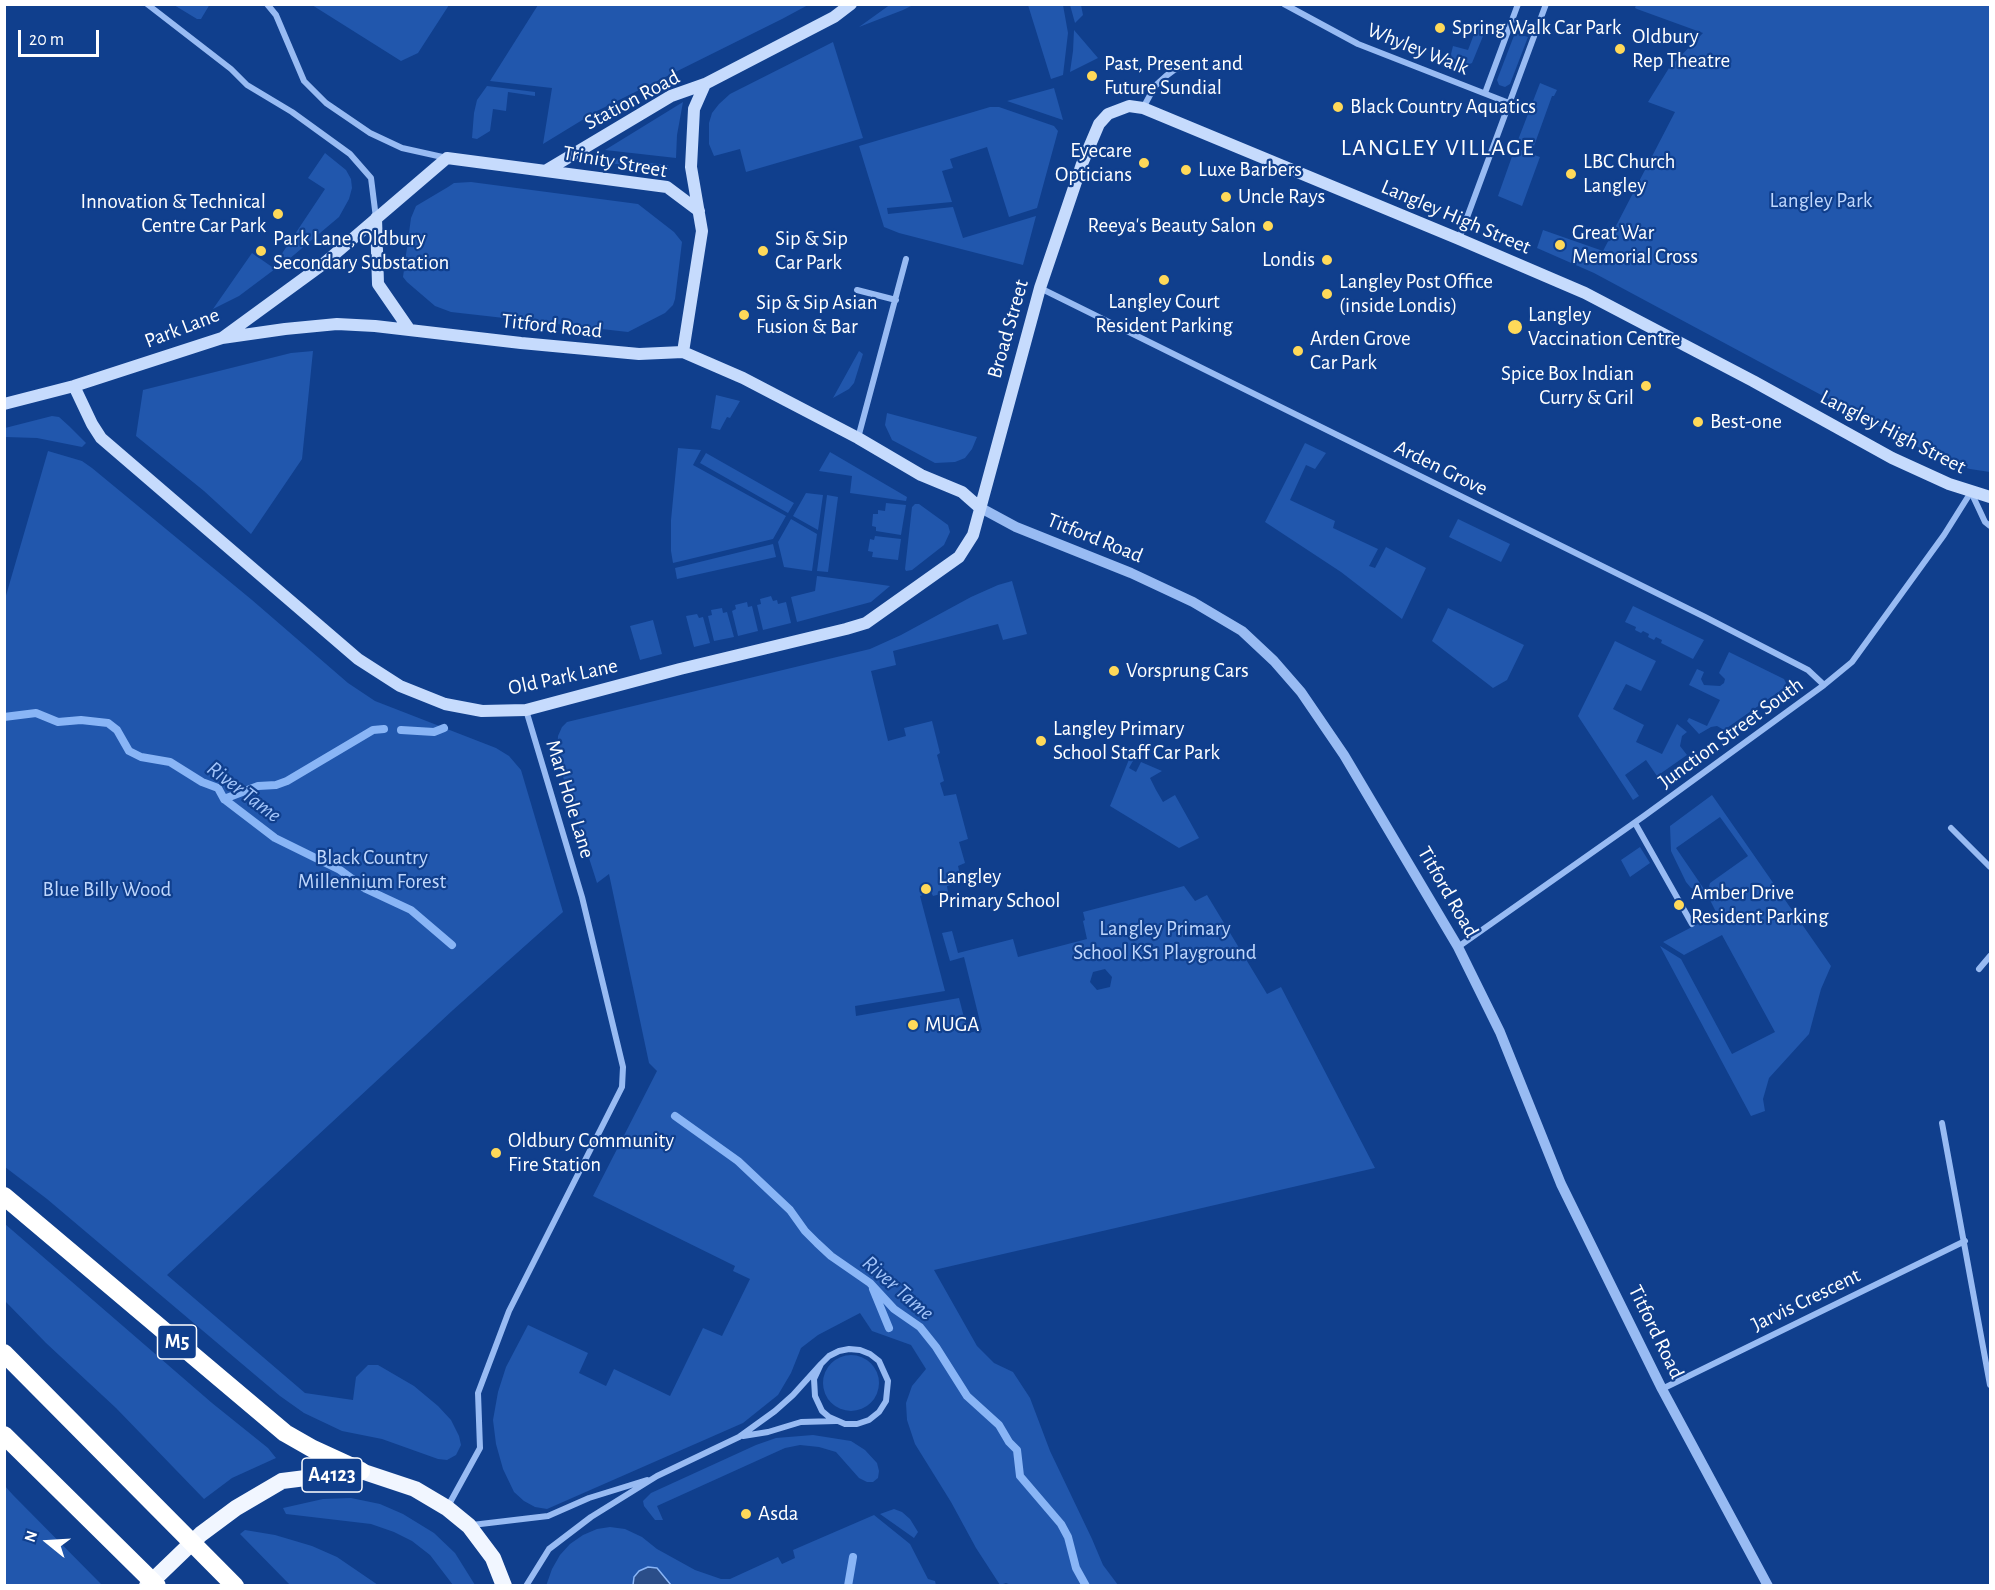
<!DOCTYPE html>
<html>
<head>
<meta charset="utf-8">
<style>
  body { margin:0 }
  #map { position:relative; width:1995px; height:1590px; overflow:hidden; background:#103f8d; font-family:"Alegreya Sans",sans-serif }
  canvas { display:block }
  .frame { position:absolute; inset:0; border:6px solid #fff; pointer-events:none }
  .north { position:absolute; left:18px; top:1512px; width:60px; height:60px; -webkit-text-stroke:4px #103f8d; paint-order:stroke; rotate:288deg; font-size:16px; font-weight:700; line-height:24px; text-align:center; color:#fff }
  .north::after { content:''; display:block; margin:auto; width:21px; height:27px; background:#fff; clip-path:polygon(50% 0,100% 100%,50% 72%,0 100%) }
  .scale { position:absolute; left:18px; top:30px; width:81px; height:27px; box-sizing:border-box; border:3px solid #fff; border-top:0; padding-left:8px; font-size:18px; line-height:21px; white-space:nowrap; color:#fff; -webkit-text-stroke:4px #103f8d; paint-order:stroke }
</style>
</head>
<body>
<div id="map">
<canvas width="1995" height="1590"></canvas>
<div class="frame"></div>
<div class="north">N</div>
<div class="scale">20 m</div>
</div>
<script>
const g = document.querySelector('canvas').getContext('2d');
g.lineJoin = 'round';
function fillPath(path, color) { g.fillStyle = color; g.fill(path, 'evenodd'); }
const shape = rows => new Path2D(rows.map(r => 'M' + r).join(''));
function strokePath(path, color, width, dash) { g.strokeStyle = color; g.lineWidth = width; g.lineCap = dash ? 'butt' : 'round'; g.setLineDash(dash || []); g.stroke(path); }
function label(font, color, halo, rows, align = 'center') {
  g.font = font + ' "Alegreya Sans",sans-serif'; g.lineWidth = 4.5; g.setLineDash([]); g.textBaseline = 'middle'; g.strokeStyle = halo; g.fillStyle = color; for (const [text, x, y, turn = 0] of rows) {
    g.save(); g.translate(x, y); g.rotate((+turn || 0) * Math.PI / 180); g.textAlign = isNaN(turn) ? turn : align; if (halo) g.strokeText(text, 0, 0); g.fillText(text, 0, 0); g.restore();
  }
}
fillPath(shape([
  [210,4,201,19,197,19,174,5],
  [891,4,913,5,903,10,859,27],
  [312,5,449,4,449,5,418,53,401,61],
  [538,5,538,4,808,5,782,19,597,111,543,144,552,88,490,81],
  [1028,5,1063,5,1068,33,1063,75,1051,79],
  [1070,5,1081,5,1083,15,1075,23],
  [1636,5,1990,5,1990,472,1970,469,1946,462,1594,273,1537,248,1543,230,1603,251,1675,112,1648,102,1669,68,1703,33,1637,9,1635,8],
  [1479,21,1488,24,1472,63,1467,65,1452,58,1451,54,1453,46,1468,50],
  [1074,30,1098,58,1070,72,1073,51],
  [1515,33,1528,37,1510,84,1505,87,1499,85,1497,80],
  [833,42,863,138,746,172,740,149,714,156,709,144,709,123,712,113,719,104,730,94],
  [1540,83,1557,90,1554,96,1552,96,1534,146,1518,140],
  [487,86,535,92,535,96,508,92,506,111,493,109,490,131,477,139,472,138,474,113,477,100],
  [1054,88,1063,120,1007,101],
  [683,102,677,135,676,158,605,150],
  [990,107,999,107,1054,126,1058,131,1037,208,1009,217,987,147,950,159,953,168,942,171,952,202,887,208,888,214,953,207,963,238,1036,216,1023,265,899,233,884,227,859,146],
  [1515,148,1540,157,1522,206,1498,196],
  [325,153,346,170,351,179,352,188,349,199,339,217,288,260,281,255,325,189,308,178],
  [609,158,668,165,670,170,608,163],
  [471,182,638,204,674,232,682,242,675,299,673,305,665,313,628,332,451,312,435,306,407,282,403,277,411,218,416,206,448,187,454,183],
  [252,253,275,269,239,296,213,309],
  [313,351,302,459,251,534,204,491,136,436,143,390,291,353],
  [859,351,863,354,854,383,849,389,833,398],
  [716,395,740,401,730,418,727,417,720,430,711,428],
  [887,413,954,431,977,437,972,449,965,458,955,462,935,463,892,440,885,425],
  [52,416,59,417,69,426,86,443,82,447,37,438,5,437,5,428],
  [1305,443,1326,453,1315,469,1306,465,1290,500,1335,521,1333,528,1378,549,1369,566,1375,568,1386,547,1426,568,1402,619,1341,572,1265,522],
  [678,448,701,450,693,465,786,516,773,539,673,563,671,551,671,520],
  [48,451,82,461,92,468,252,600,348,683,375,701,496,748,509,756,521,770,563,912,453,1010,167,1275,305,1393,353,1400,356,1377,368,1365,378,1365,414,1386,438,1406,451,1420,459,1436,461,1445,456,1455,447,1460,438,1459,382,1439,342,1431,304,1413,280,1396,47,1199,5,1167,5,599],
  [830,452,907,497,906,501,850,493,852,476,819,471],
  [706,453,794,503,788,513,700,463],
  [806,493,823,495,818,530,793,516],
  [827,495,838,497,828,572,817,571],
  [886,503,906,505,901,535,876,531,876,527,872,526,873,514,878,514,878,510,885,511],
  [915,504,919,504,948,525,950,532,944,545,912,570,906,571,905,569,912,507],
  [791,519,817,534,812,571,784,567,778,542],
  [1458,519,1510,544,1501,562,1449,537],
  [875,536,901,539,898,560,872,557,873,552,868,551,870,539,874,540],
  [773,544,776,557,677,579,675,568],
  [817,576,862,582,890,586,871,602,797,622,791,597,815,591],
  [1012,581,1027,634,1003,640,998,624,893,651,896,665,871,671,888,741,906,736,904,728,932,721,940,753,937,755,944,781,940,783,944,796,956,794,968,839,959,842,965,863,958,866,961,879,967,878,968,880,947,886,948,892,933,896,931,892,920,896,945,991,855,1006,856,1016,959,998,968,1033,982,1030,964,957,950,961,942,933,952,931,958,953,1013,939,1018,957,1087,939,1083,921,1085,920,1083,912,1184,886,1195,901,1207,895,1267,994,1281,987,1375,1168,934,1270,977,1346,994,1363,1013,1372,1030,1398,1050,1451,1092,1539,1103,1565,1118,1585,1014,1586,1006,1583,1000,1585,976,1548,951,1502,915,1444,907,1420,906,1403,912,1386,926,1369,911,1345,872,1331,860,1313,818,1335,801,1348,791,1373,778,1395,743,1423,547,1509,535,1507,524,1501,514,1492,503,1469,496,1444,493,1420,498,1392,506,1367,528,1325,588,1353,579,1373,606,1386,614,1369,670,1396,703,1328,722,1336,750,1279,733,1271,735,1266,593,1196,657,1071,649,1063,609,874,597,883,557,758,558,736,562,727,567,722,870,649,901,635,971,597,998,585],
  [1105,969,1112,977,1110,987,1097,990,1090,982,1093,972],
  [771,596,773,601,777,600,778,604,786,602,791,623,763,630,757,605,761,604,760,599],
  [747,602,748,607,752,606,758,631,738,636,732,611,736,609,735,605],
  [1633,606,1704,640,1693,659,1661,643,1662,640,1656,637,1654,640,1648,637,1649,634,1643,631,1641,633,1635,630,1636,627,1625,622],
  [722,608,723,613,727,612,734,637,714,641,708,616,712,615,711,610],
  [1448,608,1524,645,1507,680,1493,688,1432,641],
  [697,614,699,618,703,617,710,643,694,647,686,616],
  [653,620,662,654,640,660,630,626],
  [1615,641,1656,661,1641,691,1626,684,1613,709,1644,725,1636,742,1662,754,1677,724,1687,732,1682,736,1680,746,1687,755,1657,776,1646,760,1625,775,1639,796,1633,800,1578,716],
  [1729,652,1784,679,1786,683,1784,688,1724,730,1717,726,1711,727,1699,734,1687,721,1689,718,1707,726,1720,700,1689,685,1697,669,1704,672,1701,679,1704,685,1720,686,1724,683,1725,679,1719,673],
  [1130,757,1134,759,1129,768,1136,772,1141,762,1162,771,1150,778,1156,790,1163,802,1175,795,1199,838,1179,848,1110,806],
  [1712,795,1831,966,1821,989,1809,1034,1769,1078,1763,1099,1765,1111,1751,1116,1660,946,1681,959,1732,1054,1775,1032,1722,935,1684,955,1663,942,1717,914,1707,894,1710,883,1748,856,1720,817,1676,848,1704,889,1700,891,1691,888,1686,882,1671,851,1670,826],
  [1640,847,1650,863,1630,877,1621,860],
  [5,1224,212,1403,268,1448,276,1458,232,1478,204,1499,116,1408,46,1343,5,1301],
  '823 1383a28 28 0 1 1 56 0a28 28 0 1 1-56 0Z',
  [813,1435,851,1441,865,1450,877,1463,879,1471,878,1478,873,1482,867,1482,859,1478,836,1452,819,1447,800,1445,785,1448,657,1506,663,1520,655,1520,644,1506,643,1501,651,1493,756,1445,776,1438],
  [4,1485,13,1495,102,1585,6,1585,4,1583],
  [351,1498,380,1504,403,1514,434,1533,455,1553,475,1585,453,1585,430,1555,412,1541,394,1532,371,1524,286,1514,283,1508,323,1499],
  [894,1509,902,1512,910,1519,918,1532,914,1538,880,1514],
  [874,1515,910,1544,928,1579,935,1581,936,1585,546,1586,552,1569,560,1555,570,1544,583,1535,597,1529,610,1527,625,1529,642,1537,657,1549,695,1570,721,1579,730,1579,778,1557,782,1564,795,1558,793,1550],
  [245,1530,275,1535,312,1546,337,1557,378,1585,290,1585,240,1534]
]), '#2157ad');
const water = shape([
  [648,1567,657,1568,671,1585,633,1585,634,1577,639,1571,648,1567]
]);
fillPath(water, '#2b4e89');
strokePath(water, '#89b5f6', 1.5);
strokePath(shape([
  [4,717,36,713,58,722,81,720,108,723,117,730,129,751,141,757,170,762,202,782,218,788,224,799,275,838,340,870,366,889,411,910,452,945],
  [401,730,434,732,444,728],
  [224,799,258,786,276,785,287,781,373,730,384,729],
  [675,1116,738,1161,790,1210,805,1231,817,1243,831,1256,870,1283,894,1309,920,1327,936,1347,967,1396,999,1425,1009,1442,1017,1450,1020,1476,1061,1524,1068,1537,1076,1568,1086,1586],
  [873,1289,889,1328],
  [848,1586,853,1557]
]), '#89b5f6', 8);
strokePath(shape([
  [147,4,231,69,247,85,292,112,350,154,371,178,376,218],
  [267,4,276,15,304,81,326,103,370,133,402,148,447,158],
  [1284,4,1358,44,1509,103],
  [1485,93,1518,4],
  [1143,108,1155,86,1166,76,1174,70,1184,66,1196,67],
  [1459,239,1546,4],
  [1040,288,1705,617,1808,670,1824,685],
  [857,290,896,300],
  [858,438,906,259],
  [1971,492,1985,522,1990,526],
  [1635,823,1692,924],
  [1951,828,1990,867],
  [1458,947,1644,816,1824,685,1852,662,1944,535,1971,492],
  [1979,969,1990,956],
  [1942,1123,1990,1385],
  [1662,1389,1965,1241],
  [743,1436,768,1432,801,1422,836,1421],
  [447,1508,480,1448,478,1393,509,1311,622,1087,623,1067,582,897,526,710],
  [472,1525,548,1516,589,1498,647,1480],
  [526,1586,549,1549,591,1517,657,1476,739,1437,775,1411,793,1395,821,1364,829,1356,839,1351,849,1349,860,1350,870,1354,879,1361,888,1381,886,1401,879,1412,869,1420,857,1424,845,1424,829,1417,822,1411,815,1396,814,1379,821,1364]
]), '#98bbf3', 6);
strokePath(shape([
  [979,507,1016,527,1131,573,1193,602,1242,631,1274,661,1301,692,1344,755,1458,947,1500,1032,1561,1184,1662,1389,1768,1586]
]), '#98bbf3', 10);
strokePath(shape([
  [547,170,671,96,705,84,834,17,851,4],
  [376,218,378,284,409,329],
  [222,338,285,329,337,324,375,326,521,343,639,354,683,352,743,378,858,438,921,475,962,492,979,507],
  [683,352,702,231,691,167,694,109,705,84],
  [74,386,92,424,101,438,358,659,400,686,445,704,482,711,526,710,680,669,846,629,866,623,959,557,973,535,1040,288,1082,164,1099,124,1108,114,1129,106,1143,108,1459,239,1585,293,1753,381,1892,458,1949,484,1990,497],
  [4,404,74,386,222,338,322,265,447,158,667,187,699,211]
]), '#c6dbfd', 12);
strokePath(shape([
  [147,1586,201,1534,236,1508,282,1481,361,1471,415,1489,447,1508,469,1526,493,1558,504,1586]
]), '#f1f6ff', 16);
strokePath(shape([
  [4,1196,285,1433,313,1449,361,1471],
  [4,1353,235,1586],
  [4,1435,157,1586]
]), '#fff', 18);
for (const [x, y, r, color] of [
  [1440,28,6,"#ffd959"],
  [1620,49,6,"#ffd959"],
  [1092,76,6,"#ffd959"],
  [1338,107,6,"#ffd959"],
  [1144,163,6,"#ffd959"],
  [1186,170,6,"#ffd959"],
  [1571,174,6,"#ffd959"],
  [1226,197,6,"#ffd959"],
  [278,214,6,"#ffd959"],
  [1268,226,6,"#ffd959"],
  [1560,245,6,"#ffd959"],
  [261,251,6,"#ffd959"],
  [763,251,6,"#ffd959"],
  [1327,260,6,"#ffd959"],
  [1164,280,6,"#ffd959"],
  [1327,294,6,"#ffd959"],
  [744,315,6,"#ffd959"],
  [1515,327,8,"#ffd959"],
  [1298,351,6,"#ffd959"],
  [1646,386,6,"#ffd959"],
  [1698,422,6,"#ffd959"],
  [1114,671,6,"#ffd959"],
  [1041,741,6,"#ffd959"],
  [926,889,6,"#ffd959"],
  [1679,905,6,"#ffd959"],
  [913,1025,6,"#ffd959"],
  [496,1153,6,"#ffd959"],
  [746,1514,6,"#ffd959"]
]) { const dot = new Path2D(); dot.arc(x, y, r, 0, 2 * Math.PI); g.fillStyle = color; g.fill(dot); strokePath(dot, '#103f8d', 2); }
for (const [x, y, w] of [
  [177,1342,39],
  [332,1475,60]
]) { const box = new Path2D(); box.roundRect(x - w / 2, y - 17, w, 34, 4.5); g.fillStyle = '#103f8d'; g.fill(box); strokePath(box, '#fff', 1.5); }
label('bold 20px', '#fff', null, [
  ["M5",177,1342],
  ["A4123",332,1475]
]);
label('21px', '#fff', '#103f8d', [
  ["Spring Walk Car Park",1452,28],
  ["Oldbury",1632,37],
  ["Rep Theatre",1632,61],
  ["Past, Present and",1104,64],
  ["Future Sundial",1104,88],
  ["Black Country Aquatics",1350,107],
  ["Eyecare",1132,151,"right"],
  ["Opticians",1132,175,"right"],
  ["LBC Church",1583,162],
  ["Langley",1583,186],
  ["Luxe Barbers",1198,170],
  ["Uncle Rays",1238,197],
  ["Innovation & Technical",266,202,"right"],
  ["Centre Car Park",266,226,"right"],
  ["Reeya's Beauty Salon",1256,226,"right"],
  ["Great War",1572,233],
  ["Memorial Cross",1572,257],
  ["Park Lane, Oldbury",273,239],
  ["Secondary Substation",273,263],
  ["Sip & Sip",775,239],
  ["Car Park",775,263],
  ["Londis",1315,260,"right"],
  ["Langley Post Office",1339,282],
  ["(inside Londis)",1339,306],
  ["Langley Court",1164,302,"center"],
  ["Resident Parking",1164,326,"center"],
  ["Sip & Sip Asian",756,303],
  ["Fusion & Bar",756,327],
  ["Langley",1528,315],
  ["Vaccination Centre",1528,339],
  ["Arden Grove",1310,339],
  ["Car Park",1310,363],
  ["Spice Box Indian",1634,374,"right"],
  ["Curry & Gril",1634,398,"right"],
  ["Best-one",1710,422],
  ["Vorsprung Cars",1126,671],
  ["Langley Primary",1053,729],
  ["School Staff Car Park",1053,753],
  ["Langley",938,877],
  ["Primary School",938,901],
  ["Amber Drive",1691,893],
  ["Resident Parking",1691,917],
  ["MUGA",925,1025],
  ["Oldbury Community",508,1141],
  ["Fire Station",508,1165],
  ["Asda",758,1514]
], 'left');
label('21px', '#fff', '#103f8d', [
  ["Whyley Walk",1418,49,22],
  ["Station Road",632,100,-28],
  ["Trinity Street",615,162,10],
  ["Langley High Street",1456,217,23],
  ["Titford Road",552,326,6],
  ["Park Lane",182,328,-21],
  ["Broad Street",1008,329,-74],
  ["Langley High Street",1893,432,27],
  ["Arden Grove",1441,468,26],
  ["Titford Road",1095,538,22],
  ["Old Park Lane",563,677,-12],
  ["Junction Street South",1731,733,-36],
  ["Marl Hole Lane",570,799,73],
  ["Titford Road",1448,892,60],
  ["Jarvis Crescent",1806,1300,-26],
  ["Titford Road",1656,1332,64]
]);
label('21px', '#bfd7fd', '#103f8d', [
  ["Langley Park",1821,201],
  ["Black Country",372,858],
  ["Millennium Forest",372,882],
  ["Blue Billy Wood",107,890],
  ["Langley Primary",1165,929],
  ["School KS1 Playground",1165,953]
]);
label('italic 22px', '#a3c5fa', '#103f8d', [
  ["River Tame",244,792,37],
  ["River Tame",898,1288,41]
]);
g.letterSpacing = '1.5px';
label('24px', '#fff', '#103f8d', [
  ["LANGLEY VILLAGE",1438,148]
]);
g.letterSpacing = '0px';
</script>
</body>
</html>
